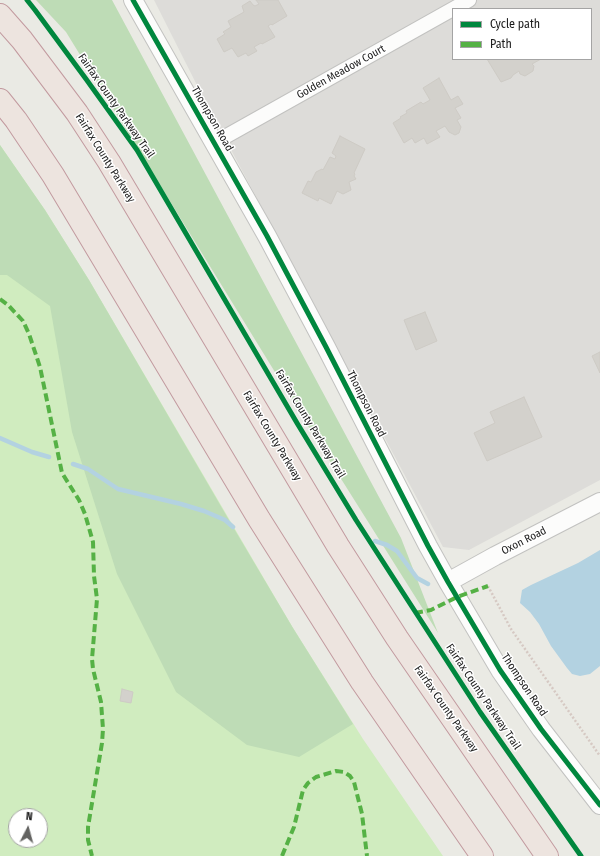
<!DOCTYPE html>
<html>
<head>
<meta charset="utf-8">
<style>
  body { margin:0 }
  #map { position:relative; width:600px; height:856px; overflow:hidden; background:#eaeae4; font-family:"Fira Sans Condensed",sans-serif }
  canvas { display:block }
  .legend { position:absolute; left:452px; top:8px; width:140px; height:52px; box-sizing:border-box; background:#fff; border:1px solid #a4a4a4; margin:0; padding:5px 7px; list-style:none; font-size:12px; color:#1b1b1b }
  .legend li { display:flex; align-items:center; gap:8px; height:20px }
  .legend b { width:20px; border:1px solid #a4a4a4 }
  .north { position:absolute; left:8px; top:808px; width:40px; height:40px; box-sizing:border-box; background:#fff; border:1px solid #a4a4a4; border-radius:50%; rotate:6deg; font-size:11px; font-weight:700; line-height:16px; text-align:center; color:#1b1b1b }
  .north::after { content:''; display:block; margin:auto; width:14px; height:18px; background:#636361; clip-path:polygon(50% 0,100% 100%,50% 72%,0 100%) }
</style>
</head>
<body>
<div id="map">
<canvas width="600" height="856"></canvas>
<ul class="legend">
<li><b style="height:5px;background:#00873e"></b>Cycle path</li>
<li><b style="height:5px;background:#55b145"></b>Path</li>
</ul>
<div class="north">N</div>
</div>
<script>
const g = document.querySelector('canvas').getContext('2d');
g.lineJoin = 'round';
function fillPath(path, color) { g.fillStyle = color; g.fill(path, 'evenodd'); }
const shape = rows => new Path2D(rows.map(r => 'M' + r).join(''));
function strokePath(path, color, width, dash) { g.strokeStyle = color; g.lineWidth = width; g.lineCap = dash ? 'butt' : 'round'; g.setLineDash(dash || []); g.stroke(path); }
function label(font, color, halo, rows, align = 'center') {
  g.font = font + ' "Fira Sans Condensed",sans-serif'; g.lineWidth = 3; g.setLineDash([]); g.textBaseline = 'middle'; g.strokeStyle = halo; g.fillStyle = color; for (const [text, x, y, turn = 0] of rows) {
    g.save(); g.translate(x, y); g.rotate((+turn || 0) * Math.PI / 180); g.textAlign = isNaN(turn) ? turn : align; if (halo) g.strokeText(text, 0, 0); g.fillText(text, 0, 0); g.restore();
  }
}
fillPath(shape([
  [154,0,600,0,600,480,469,550,443,547,205,101],
  [453,9,591,9,591,59,453,59]
]), '#dddcd9');
fillPath(shape([
  [0,145,45,210,89,280,293,628,363,739,443,856,0,856],
  [16,816,40,816,40,840,16,840]
]), '#d0ecbf');
fillPath(shape([
  [36,0,112,0,401,538,438,633,321,447,66,32],
  [0,145,45,210,89,280,233,527,293,628,353,724,299,757,247,745,176,692,117,574,72,432,50,306,7,275,0,275]
]), '#bedcb6');
fillPath(shape([
  [600,550,600,666,590,674,580,676,572,674,567,668,551,646,539,624,530,612,520,603,522,590,531,585,578,563]
]), '#b3d2e1');
strokePath(shape([
  [0,438,32,452,49,457],
  [73,464,88,469,118,489,181,504,204,511,225,520,233,527],
  [375,541,387,545,397,551,417,578,428,584]
]), '#b3d2e1', 4.5);
const building = shape([
  [256,0,278,0,287,16,272,25,271,24,268,26,275,37,262,44,261,43,254,47,257,51,248,56,246,53,238,57,232,48,224,52,217,39,225,34,223,32,231,27,228,21,244,12,242,6,250,1,253,5,255,6,259,4,256,0],
  [487,59,541,59,532,64,534,66,533,71,525,76,520,74,519,71,513,75,511,78,501,82,487,59],
  [439,78,451,100,458,96,463,104,455,108,461,118,457,120,461,127,459,133,455,135,449,132,445,126,436,131,440,137,427,144,424,138,415,143,412,138,404,143,393,123,401,118,400,117,407,113,406,111,421,102,423,104,430,100,423,88,439,78],
  [340,136,365,149,354,173,355,174,354,176,356,179,349,182,351,190,343,194,337,191,331,204,319,198,318,201,302,193,308,181,311,182,316,172,322,169,323,170,330,157,335,159,336,156,332,153,340,136],
  [425,312,437,341,416,350,404,320,425,312],
  [600,352,600,373,592,356,600,352],
  [524,397,542,437,487,461,474,433,495,423,490,412,524,397],
  [122,689,133,692,131,703,120,701,122,689]
]);
fillPath(building, '#d3d1cc');
strokePath(building, '#cecbc5', 1);
const minor = shape([
  [214,143,469,0]
]);
const tertiary = shape([
  [133,0,267,236,326,347,428,546,448,582,500,670,541,729,600,805],
  [448,582,495,556,600,502]
]);
const trunk = shape([
  [0,15,22,40,77,113,109,162,338,546,397,638,547,856],
  [0,100,16,120,53,175,259,519,362,682,482,856]
]);
strokePath(minor, '#c2c2c0', 16);
strokePath(tertiary, '#c2c2c0', 20);
strokePath(trunk, '#c29a9f', 24);
strokePath(shape([
  [488,586,511,629,600,756]
]), '#d6c9c3', 2.5, [2, 2]);
strokePath(minor, '#fcfcfb', 14);
strokePath(tertiary, '#fcfcfb', 18);
strokePath(trunk, '#ede4df', 22);
strokePath(shape([
  [0,299,8,305,23,321,29,334,40,367,62,473,79,500,85,514,93,542,94,576,97,599,92,659,93,669,101,702,103,729,102,743,88,827,88,840,92,856],
  [415,613,431,610,457,597,488,586],
  [282,856,294,827,303,790,308,783,316,777,336,771,344,772,350,776,354,782,362,814,367,856]
]), '#55b145', 4, [8, 4]);
strokePath(shape([
  [27,0,35,10,86,79,137,150,297,423,356,520,480,712,581,856],
  [133,0,267,236,326,347,428,546,448,582,500,670,541,729,600,805]
]), '#00873e', 5);
label('11px', '#1b1b1b', '#fff', [
  ["Golden Meadow Court",341,72,-29],
  ["Fairfax County Parkway Trail",116,106,55],
  ["Thompson Road",212,119,60],
  ["Fairfax County Parkway",105,158,58],
  ["Thompson Road",366,404,63],
  ["Fairfax County Parkway Trail",310,424,59],
  ["Fairfax County Parkway",272,436,59],
  ["Oxon Road",524,541,-27],
  ["Thompson Road",524,685,56],
  ["Fairfax County Parkway Trail",483,697,56],
  ["Fairfax County Parkway",446,709,55]
]);
</script>
</body>
</html>
